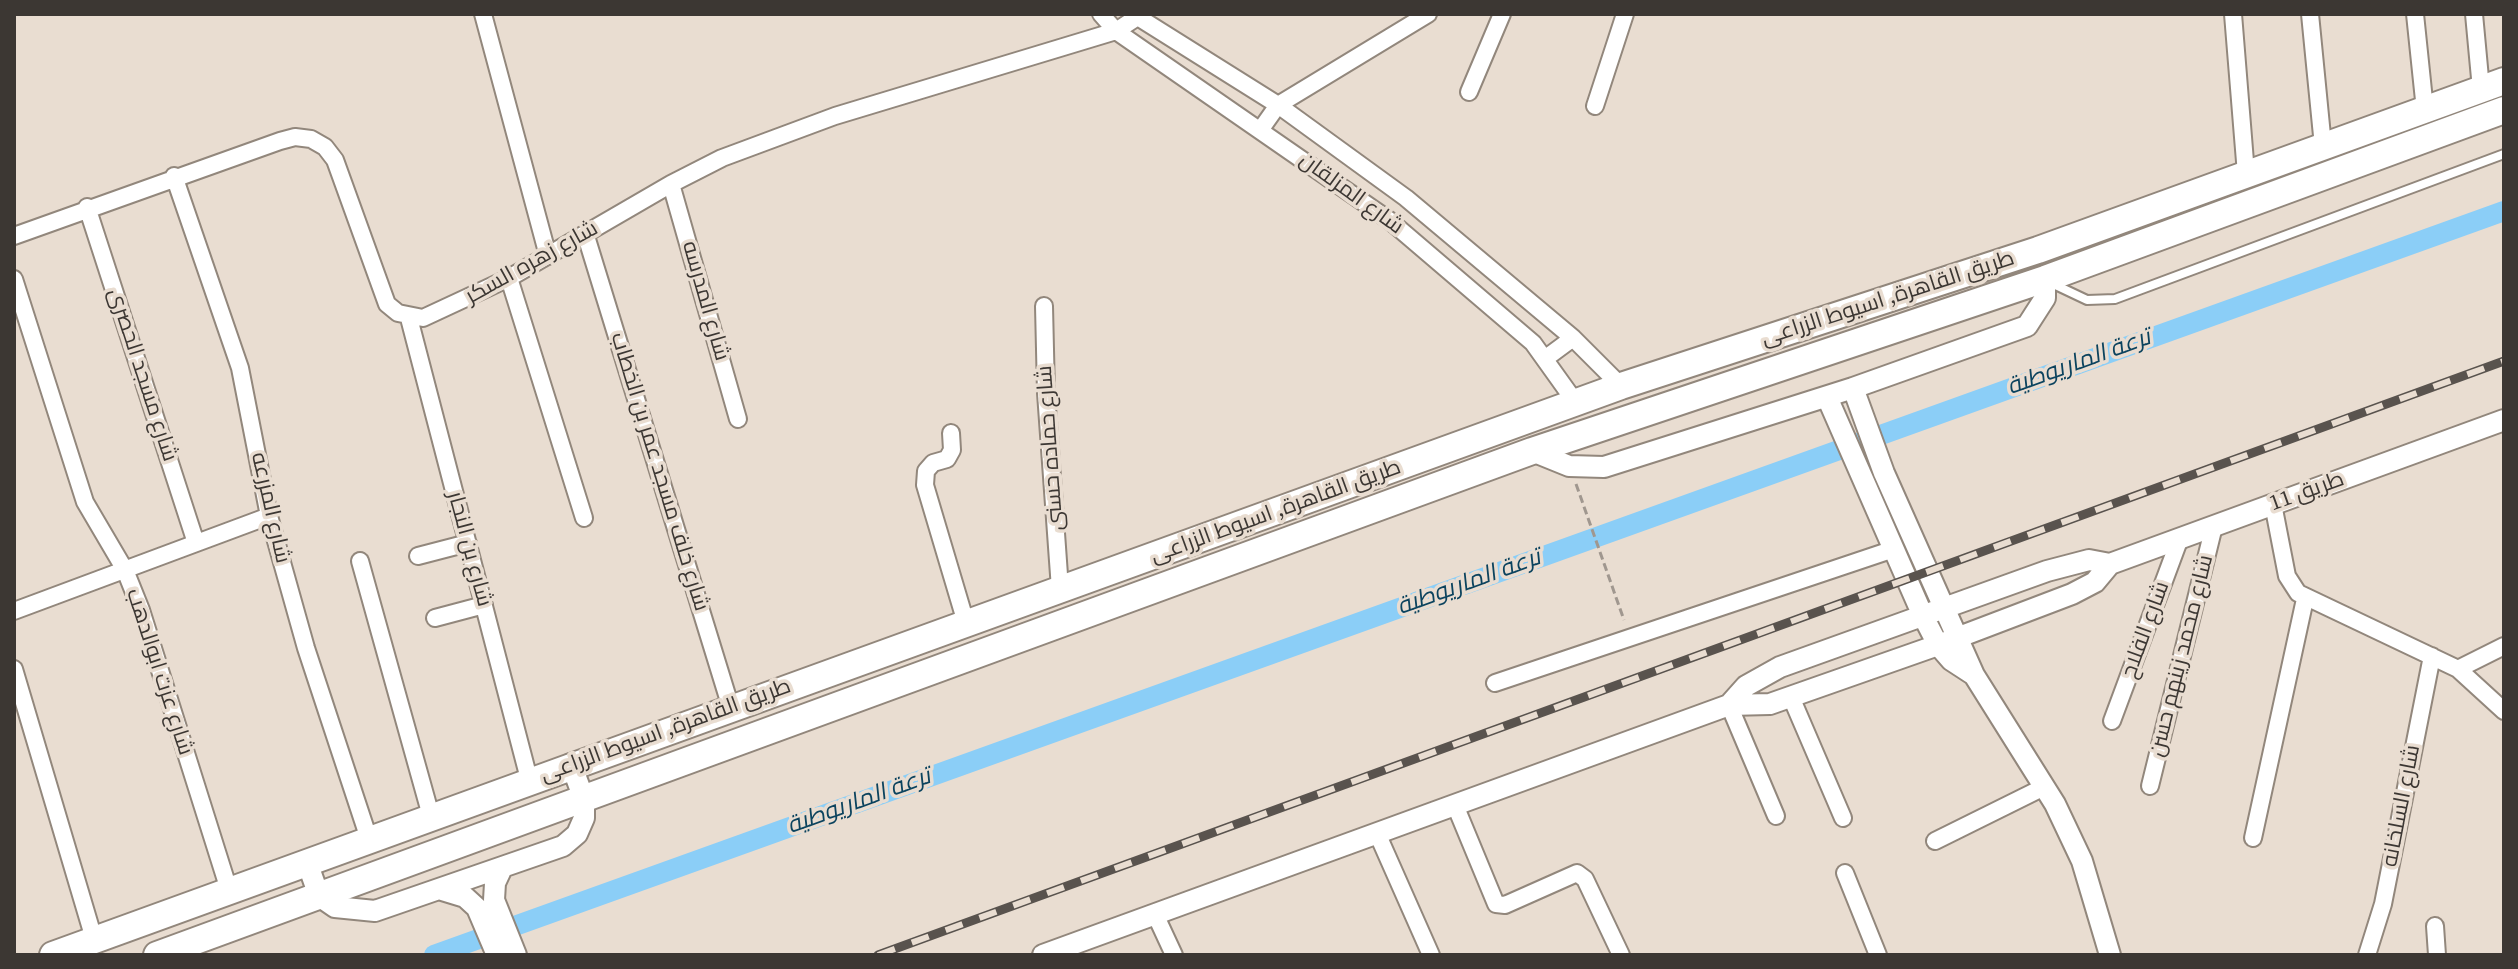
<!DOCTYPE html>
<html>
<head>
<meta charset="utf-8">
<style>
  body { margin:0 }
  #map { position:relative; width:2518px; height:969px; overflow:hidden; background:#e9ddd1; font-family:"Source Serif 4",serif }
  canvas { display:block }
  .frame { position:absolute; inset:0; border:16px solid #3c3733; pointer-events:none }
</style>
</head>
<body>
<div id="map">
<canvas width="2518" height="969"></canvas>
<div class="frame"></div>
</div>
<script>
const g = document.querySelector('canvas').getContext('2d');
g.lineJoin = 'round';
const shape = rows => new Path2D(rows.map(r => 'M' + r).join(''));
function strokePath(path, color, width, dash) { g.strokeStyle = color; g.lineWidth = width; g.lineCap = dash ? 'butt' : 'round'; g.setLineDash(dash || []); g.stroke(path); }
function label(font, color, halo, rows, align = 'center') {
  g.font = font + ' "Source Serif 4",Cairo,serif'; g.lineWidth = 7; g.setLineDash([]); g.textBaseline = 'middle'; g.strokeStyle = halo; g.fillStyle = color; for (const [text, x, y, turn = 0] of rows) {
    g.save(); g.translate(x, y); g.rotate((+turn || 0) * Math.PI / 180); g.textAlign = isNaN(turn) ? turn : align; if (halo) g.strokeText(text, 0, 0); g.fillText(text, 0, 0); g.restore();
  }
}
strokePath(shape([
  [434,955,2504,211]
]), '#8bcef7', 20);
const service = shape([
  [2049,282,2087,300,2115,299,2504,154]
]);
const minor = shape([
  [483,14,548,256],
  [1101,14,1116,31,1389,220,1533,343,1576,403],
  [1133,14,1278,105,1406,198,1573,338,1621,386],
  [2233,14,2246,174],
  [2310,14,2323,146],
  [2415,14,2425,110],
  [2474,14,2481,89],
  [1469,92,1502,14],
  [1595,106,1625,14],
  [1261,129,1278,105,1428,14],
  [174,176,240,368,269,516,306,648,369,839],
  [671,184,738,419],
  [87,207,196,543],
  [14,236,280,141,295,137,311,139,325,147,335,160,387,304,398,313,423,318,509,278,671,184,722,158,835,116,1116,31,1142,14],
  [586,236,731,708],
  [509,278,584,518],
  [14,279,85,502,125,570,141,610,229,890],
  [1044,306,1046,393,1060,589],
  [409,318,529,779],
  [1546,358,1573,338],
  [951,433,952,450,947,459,933,463,926,471,925,485,966,623],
  [2273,504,2287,576,2298,593,2458,669,2504,711],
  [418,556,468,543],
  [360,561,431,816],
  [14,611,269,516],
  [435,618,484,605],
  [14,669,94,939],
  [2458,669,2504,646],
  [1495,683,1894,549],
  [1791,697,1843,818],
  [1729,705,1776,816],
  [2112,721,2180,538],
  [2150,786,2214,526],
  [1455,805,1496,904,1505,905,1577,873,1585,879,1621,955],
  [1377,833,1431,955],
  [2253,838,2305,599],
  [1935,841,2044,787],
  [1845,873,1878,955],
  [1155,914,1174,955],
  [2435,926,2437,955],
  [2367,955,2383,904,2432,656]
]);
const tertiary = shape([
  [1853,388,1884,473,1974,675,2055,804,2082,861,2110,955],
  [1827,397,1923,616,1938,645,1951,660,1974,675],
  [1532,451,1569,466,1604,467,1853,388,2027,326,2045,298,2045,279],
  [1729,705,1746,686,1780,667,2047,571,2089,560,2110,564],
  [307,862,319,896,335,907,375,911,563,846,577,834,584,818,584,799,571,764],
  [502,868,495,883,494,900,516,955],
  [442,890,465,897,477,908,497,955],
  [1043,955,1729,705,1770,704,1938,645,2072,594,2095,582,2110,564,2504,420]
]);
const trunk = shape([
  [53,955,1621,386,2038,250,2504,81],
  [157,955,1532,451,2045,279,2504,110]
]);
strokePath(service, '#92877c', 12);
strokePath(minor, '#92877c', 20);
strokePath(tertiary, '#92877c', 24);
strokePath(trunk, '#92877c', 30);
strokePath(shape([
  [1576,484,1624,620]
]), '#a0978f', 3, [8, 4]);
strokePath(service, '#fff', 8);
strokePath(minor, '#fff', 16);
strokePath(tertiary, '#fff', 20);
strokePath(trunk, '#fff', 26);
const rail = shape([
  [878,955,2504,361]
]);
strokePath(rail, '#59534e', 9);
strokePath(rail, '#e9ddd1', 6, [18]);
label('22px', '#3c3733', '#e9ddd1', [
  ["شارع المزلقان",1351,194,36],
  ["شارع زهره السكر",532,263,-29],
  ["طريق القاهرة, اسيوط الزراعى",1888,299,-18],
  ["شارع المدرسه",705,301,74],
  ["شارع مسجد الحصرى",142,375,72],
  ["شارع حماده حسنى",1051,448,-94],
  ["شارع خلف مسجد عمر بن الخطاب",659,472,73],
  ["طريق 11",2307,492,-20],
  ["شارع المزرعه",270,508,77],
  ["طريق القاهرة, اسيوط الزراعى",1276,512,-20],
  ["شارع بن النجار",469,549,75],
  ["شارع الفلاح",2146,630,-70],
  ["شارع محمد زينهم حسن",2182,656,-76],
  ["شارع عزت ابوالدهب",159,672,72],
  ["طريق القاهرة, اسيوط الزراعى",666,731,-20],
  ["شارع السلخانه",2402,806,-79]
]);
label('italic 24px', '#0b435e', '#e9ddd1', [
  ["ترعة الماريوطية",2079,363,-20],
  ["ترعة الماريوطية",1469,583,-20],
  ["ترعة الماريوطية",859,802,-20]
]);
</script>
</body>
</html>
